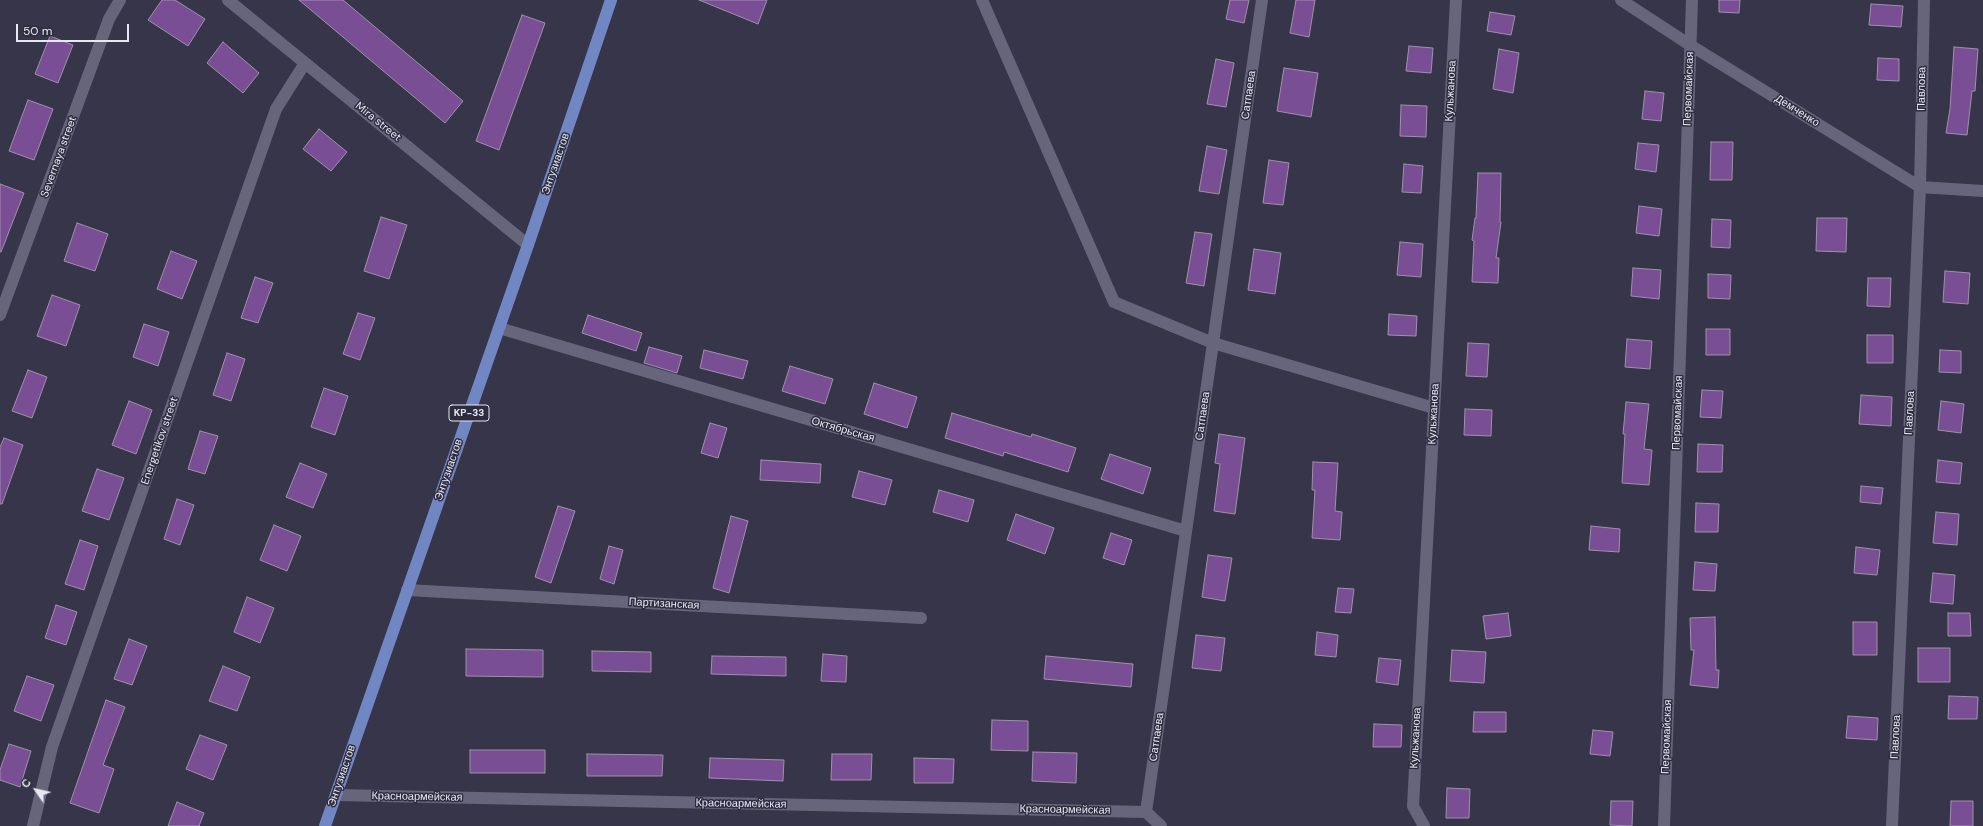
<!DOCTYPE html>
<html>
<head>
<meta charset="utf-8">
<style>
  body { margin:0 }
  #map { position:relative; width:1983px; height:826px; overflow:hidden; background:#373549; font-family:"DM Sans",sans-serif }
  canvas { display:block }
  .north { position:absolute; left:16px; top:770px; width:40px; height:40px; -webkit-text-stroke:3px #2d2b3e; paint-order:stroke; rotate:304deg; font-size:11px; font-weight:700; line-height:16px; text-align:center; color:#e8e8f5 }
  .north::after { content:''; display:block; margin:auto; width:14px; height:18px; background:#e8e8f5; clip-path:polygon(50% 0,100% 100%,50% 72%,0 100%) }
  .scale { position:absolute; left:16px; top:24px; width:113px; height:18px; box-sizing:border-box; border:2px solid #e8e8f5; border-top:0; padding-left:5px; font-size:12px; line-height:14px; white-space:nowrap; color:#e8e8f5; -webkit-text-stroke:3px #2d2b3e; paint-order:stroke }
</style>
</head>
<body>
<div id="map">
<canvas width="1983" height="826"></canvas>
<div class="north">С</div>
<div class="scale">50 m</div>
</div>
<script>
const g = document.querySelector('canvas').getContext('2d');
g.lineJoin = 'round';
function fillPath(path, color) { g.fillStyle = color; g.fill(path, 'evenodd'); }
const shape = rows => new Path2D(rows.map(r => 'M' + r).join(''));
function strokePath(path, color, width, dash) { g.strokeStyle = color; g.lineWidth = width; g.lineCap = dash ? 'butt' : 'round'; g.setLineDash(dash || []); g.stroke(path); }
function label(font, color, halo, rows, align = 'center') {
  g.font = font + ' "DM Sans",sans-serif'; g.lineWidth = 3; g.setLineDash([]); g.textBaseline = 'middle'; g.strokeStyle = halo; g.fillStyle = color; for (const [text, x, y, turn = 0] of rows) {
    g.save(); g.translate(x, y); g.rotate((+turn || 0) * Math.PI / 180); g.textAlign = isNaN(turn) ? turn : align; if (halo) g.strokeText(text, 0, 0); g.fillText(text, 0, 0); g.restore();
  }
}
const building = shape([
  [162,0,175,0,205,19,188,46,148,20,162,0],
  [299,0,343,0,463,101,445,123,299,0],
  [699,0,767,0,758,24,699,0],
  [1230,0,1249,0,1244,23,1226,19,1230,0],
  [1296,0,1315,0,1309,37,1290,33,1296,0],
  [1719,0,1740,0,1739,13,1719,12,1719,0],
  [1871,4,1903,6,1901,27,1869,25,1871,4],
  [1490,12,1515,16,1511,35,1487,31,1490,12],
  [522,15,545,23,499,150,476,141,522,15],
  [50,36,73,45,58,83,35,74,50,36],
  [223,42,259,73,243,93,207,63,223,42],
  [1409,46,1433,48,1431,73,1406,71,1409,46],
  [1954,47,1978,49,1975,91,1972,91,1967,135,1946,133,1950,109,1954,47],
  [1499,49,1519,53,1513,93,1493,89,1499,49],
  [1878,58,1899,59,1899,81,1877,80,1878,58],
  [1216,59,1234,63,1226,107,1207,104,1216,59],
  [1284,68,1318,73,1311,117,1277,111,1284,68],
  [1645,91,1664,93,1661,121,1642,119,1645,91],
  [28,100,53,109,34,160,9,151,28,100],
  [1401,105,1427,106,1426,137,1400,136,1401,105],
  [319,129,347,152,331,171,303,149,319,129],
  [1711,142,1733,142,1732,180,1710,180,1711,142],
  [1638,143,1659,145,1656,172,1635,169,1638,143],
  [1207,146,1227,150,1219,194,1199,191,1207,146],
  [1269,160,1289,163,1283,205,1263,203,1269,160],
  [1404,164,1423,166,1421,193,1402,192,1404,164],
  [1478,173,1501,173,1500,222,1501,222,1496,258,1499,258,1498,283,1472,282,1474,241,1472,240,1475,218,1476,218,1478,173],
  [0,184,24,193,1,252,0,252,0,184],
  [1639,206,1662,209,1659,236,1636,233,1639,206],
  [381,217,407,225,389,279,364,271,381,217],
  [1817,218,1847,218,1846,252,1816,251,1817,218],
  [1712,219,1731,220,1730,248,1711,247,1712,219],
  [77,223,108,234,95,271,64,261,77,223],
  [1195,232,1212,234,1204,286,1186,283,1195,232],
  [1400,242,1423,244,1421,277,1397,275,1400,242],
  [1254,249,1281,253,1275,294,1248,290,1254,249],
  [171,251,197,261,182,299,157,289,171,251],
  [1633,268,1661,270,1659,299,1631,296,1633,268],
  [1945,271,1970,273,1968,304,1943,302,1945,271],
  [1708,274,1731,275,1730,299,1708,298,1708,274],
  [255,277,273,283,258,323,241,318,255,277],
  [1868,278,1891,278,1890,307,1867,306,1868,278],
  [52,295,80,305,66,346,37,336,52,295],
  [358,313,375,318,360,360,343,354,358,313],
  [1389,314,1417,316,1416,336,1388,335,1389,314],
  [588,315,642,333,636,351,582,333,588,315],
  [144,324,169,332,158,366,133,357,144,324],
  [1706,329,1730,329,1730,355,1706,355,1706,329],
  [1867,335,1893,335,1893,363,1867,363,1867,335],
  [1627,339,1652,341,1650,369,1625,367,1627,339],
  [1468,343,1489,344,1487,377,1466,376,1468,343],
  [649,347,682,356,677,373,644,363,649,347],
  [704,350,748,361,743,379,700,368,704,350],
  [1940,350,1961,351,1961,373,1939,372,1940,350],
  [227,353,245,359,231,401,213,395,227,353],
  [790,366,833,379,825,404,782,391,790,366],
  [28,370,47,377,32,418,12,411,28,370],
  [874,383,917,397,907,428,864,414,874,383],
  [324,388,348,396,335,435,311,427,324,388],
  [1702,390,1723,391,1721,418,1700,417,1702,390],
  [1861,395,1892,397,1891,426,1859,424,1861,395],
  [129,401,152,410,136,454,112,445,129,401],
  [1941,401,1964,404,1961,433,1938,430,1941,401],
  [1626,402,1649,404,1644,449,1652,450,1649,485,1622,483,1625,434,1623,434,1626,402],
  [1465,409,1492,410,1491,436,1464,435,1465,409],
  [952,413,1031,437,1032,434,1076,448,1068,472,1004,452,1003,456,945,438,952,413],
  [710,423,727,428,718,458,701,453,710,423],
  [200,431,218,436,205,474,188,469,200,431],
  [1219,434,1245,438,1235,514,1214,511,1220,464,1215,463,1219,434],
  [4,438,23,445,2,504,0,504,0,447,4,438],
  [1698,444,1723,445,1722,472,1697,472,1698,444],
  [1110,454,1151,468,1143,494,1101,479,1110,454],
  [761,460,821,464,820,483,760,480,761,460],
  [1938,460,1962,463,1960,484,1936,482,1938,460],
  [1313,462,1338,463,1335,511,1342,512,1340,540,1312,538,1315,490,1312,490,1313,462],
  [300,463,327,474,313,508,286,497,300,463],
  [97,469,124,478,109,520,82,511,97,469],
  [859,471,892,480,885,505,852,497,859,471],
  [1861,486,1883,488,1881,504,1860,502,1861,486],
  [939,490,974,500,968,522,933,512,939,490],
  [177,499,194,505,180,545,164,539,177,499],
  [1696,503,1719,504,1718,532,1695,532,1696,503],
  [558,506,575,511,551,583,535,577,558,506],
  [1936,512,1959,514,1957,545,1933,543,1936,512],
  [1016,514,1054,528,1045,554,1007,540,1016,514],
  [731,516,748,521,729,593,713,588,731,516],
  [274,525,301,536,287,571,260,560,274,525],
  [1591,526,1620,529,1619,552,1589,550,1591,526],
  [1111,533,1132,540,1124,565,1103,558,1111,533],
  [80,540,98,546,84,590,65,584,80,540],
  [609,546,623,550,614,584,600,579,609,546],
  [1856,547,1880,550,1877,575,1854,573,1856,547],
  [1208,555,1232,558,1225,601,1202,597,1208,555],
  [1695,562,1717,564,1715,591,1693,590,1695,562],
  [1933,573,1955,575,1953,604,1930,602,1933,573],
  [1338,588,1354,589,1351,613,1335,612,1338,588],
  [247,597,274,608,260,643,234,632,247,597],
  [56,605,77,612,66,645,45,638,56,605],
  [1508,613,1511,636,1486,639,1483,616,1508,613],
  [1948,613,1970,613,1971,636,1948,636,1948,613],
  [1715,617,1716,670,1719,670,1718,688,1690,685,1694,650,1691,650,1690,618,1715,617],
  [1853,622,1877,622,1877,655,1853,655,1853,622],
  [1317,632,1338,635,1336,657,1315,655,1317,632],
  [1196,635,1225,638,1221,671,1192,668,1196,635],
  [129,639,147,646,132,685,114,679,129,639],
  [1918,648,1950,648,1950,682,1918,682,1918,648],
  [466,649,543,650,543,677,466,676,466,649],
  [1452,650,1486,652,1484,683,1450,681,1452,650],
  [592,651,651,652,651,672,592,671,592,651],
  [823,654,847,656,846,682,821,681,823,654],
  [712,656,786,657,786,676,711,674,712,656],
  [1046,656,1133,664,1131,687,1044,679,1046,656],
  [1379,658,1401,660,1398,685,1376,682,1379,658],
  [223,666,250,677,237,711,209,701,223,666],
  [27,676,54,685,41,721,14,711,27,676],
  [1949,696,1978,697,1977,719,1948,719,1949,696],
  [106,700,125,707,103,765,114,769,99,813,70,803,106,700],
  [1474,712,1506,712,1506,732,1473,732,1474,712],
  [1848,716,1878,718,1877,740,1846,738,1848,716],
  [992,720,1028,721,1028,751,991,750,992,720],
  [1374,724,1402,725,1401,747,1373,747,1374,724],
  [1593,730,1613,732,1610,756,1590,754,1593,730],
  [200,735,227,745,213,780,186,769,200,735],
  [9,744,31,751,20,787,0,780,0,770,9,744],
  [470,750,545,750,545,773,470,773,470,750],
  [1033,752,1077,753,1076,783,1032,781,1033,752],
  [587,754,663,755,662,776,587,776,587,754],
  [832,754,872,754,871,780,831,780,832,754],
  [710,758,784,760,783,781,709,778,710,758],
  [914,758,954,759,953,783,914,783,914,758],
  [1447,788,1470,789,1469,818,1446,818,1447,788],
  [1611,801,1633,801,1632,826,1610,825,1611,801],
  [1951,801,1973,801,1973,826,1950,826,1951,801],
  [177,802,204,813,199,826,168,826,177,802]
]);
fillPath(building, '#794e94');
strokePath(building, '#9e92a8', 1);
strokePath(shape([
  [228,0,528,245],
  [982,0,1114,302,1213,343,1434,408],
  [1621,0,1690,45,1920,187,1983,191],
  [0,315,109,19,120,0],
  [499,328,1186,531],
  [407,590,921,618],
  [336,795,1146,812],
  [1146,812,1262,0],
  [1146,812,1161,826],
  [33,826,52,747,276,109,305,63],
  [1424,826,1413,806,1456,0],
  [1664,826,1692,0],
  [1892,826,1920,187,1924,0]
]), '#67657c', 12);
strokePath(shape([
  [325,826,528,245,611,0]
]), '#7187c3', 12);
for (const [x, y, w] of [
  [469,413,40]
]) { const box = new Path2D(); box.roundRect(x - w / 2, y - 8, w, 16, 3); g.fillStyle = '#2d2b3e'; g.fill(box); strokePath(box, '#e8e8f5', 1); }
label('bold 10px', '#e8e8f5', null, [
  ["KP-33",469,413]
]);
label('11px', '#e8e8f5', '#2d2b3e', [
  ["Первомайская",1689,89,-88],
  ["Павлова",1922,89,-89],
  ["Кульжанова",1451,91,-87],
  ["Сатпаева",1249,95,-82],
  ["Демченко",1797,111,32],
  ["Mira street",378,122,39],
  ["Severnaya street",59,157,-70],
  ["Энтузиастов",556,164,-71],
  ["Первомайская",1678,413,-88],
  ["Павлова",1910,413,-87],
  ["Кульжанова",1434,414,-87],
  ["Сатпаева",1203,416,-82],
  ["Октябрьская",843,430,16],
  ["Energetikov street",160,441,-71],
  ["Энтузиастов",449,470,-71],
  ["Партизанская",664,604,3],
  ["Сатпаева",1157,737,-82],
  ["Первомайская",1667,737,-88],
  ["Павлова",1896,737,-87],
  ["Кульжанова",1416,738,-87],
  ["Энтузиастов",342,776,-71],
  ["Красноармейская",417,797,1],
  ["Красноармейская",741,804,1],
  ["Красноармейская",1065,810,1]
]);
</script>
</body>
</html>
